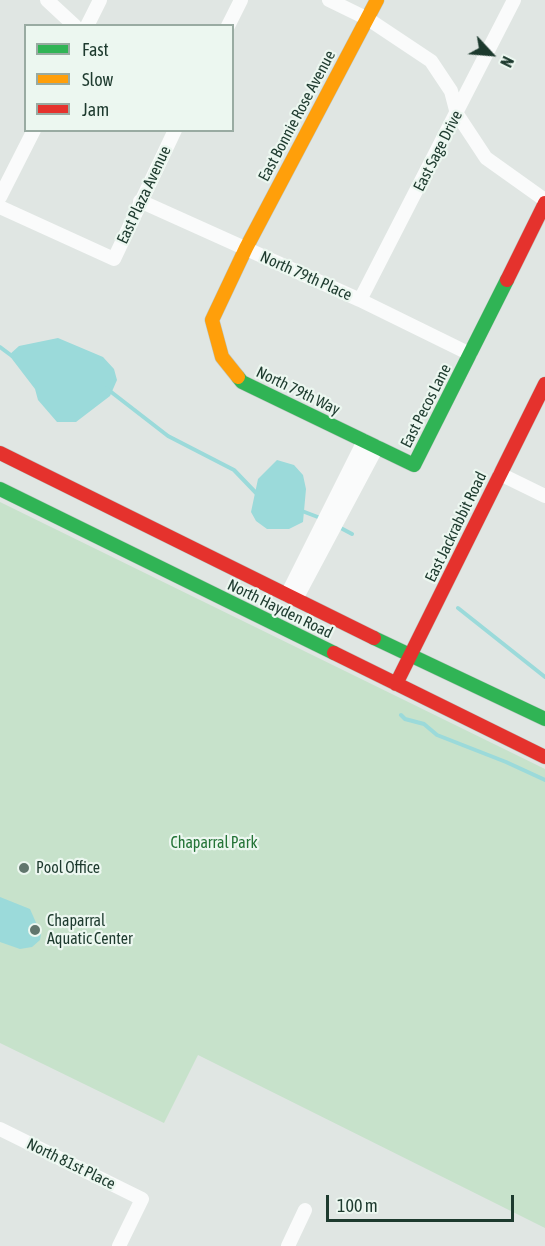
<!DOCTYPE html>
<html>
<head>
<meta charset="utf-8">
<style>
  body { margin:0 }
  #map { position:relative; width:545px; height:1246px; overflow:hidden; background:#e0e6e3; font-family:"Asap Condensed",sans-serif }
  canvas { display:block }
  .legend { position:absolute; left:24px; top:24px; width:210px; height:108px; box-sizing:border-box; background:#ecf7f0; border:2px solid #99aba2; margin:0; padding:8px 10px; list-style:none; font-size:18px; color:#1d3a2e }
  .legend li { display:flex; align-items:center; gap:12px; height:30px }
  .legend b { width:30px; border:2px solid #99aba2 }
  .north { position:absolute; left:461px; top:24px; width:60px; height:60px; -webkit-text-stroke:4px #ecf7f0; paint-order:stroke; rotate:116deg; font-size:16px; font-weight:700; line-height:24px; text-align:center; color:#1d3a2e }
  .north::after { content:''; display:block; margin:auto; width:21px; height:27px; background:#1d3a2e; clip-path:polygon(50% 0,100% 100%,50% 72%,0 100%) }
  .scale { position:absolute; left:326px; top:1195px; width:188px; height:27px; box-sizing:border-box; border:3px solid #1d3a2e; border-top:0; padding-left:8px; font-size:18px; line-height:21px; white-space:nowrap; color:#1d3a2e; -webkit-text-stroke:4px #ecf7f0; paint-order:stroke }
</style>
</head>
<body>
<div id="map">
<canvas width="545" height="1246"></canvas>
<ul class="legend">
<li><b style="height:8px;background:#30b455"></b>Fast</li>
<li><b style="height:8px;background:#ff9f0a"></b>Slow</li>
<li><b style="height:8px;background:#e5322d"></b>Jam</li>
</ul>
<div class="north">N</div>
<div class="scale">100 m</div>
</div>
<script>
const g = document.querySelector('canvas').getContext('2d');
g.lineJoin = 'round';
function fillPath(path, color) { g.fillStyle = color; g.fill(path, 'evenodd'); }
const shape = rows => new Path2D(rows.map(r => 'M' + r).join(''));
function strokePath(path, color, width, dash) { g.strokeStyle = color; g.lineWidth = width; g.lineCap = dash ? 'butt' : 'round'; g.setLineDash(dash || []); g.stroke(path); }
function label(font, color, halo, rows, align = 'center') {
  g.font = font + ' "Asap Condensed",sans-serif'; g.lineWidth = 4.5; g.setLineDash([]); g.textBaseline = 'middle'; g.strokeStyle = halo; g.fillStyle = color; for (const [text, x, y, turn = 0] of rows) {
    g.save(); g.translate(x, y); g.rotate((+turn || 0) * Math.PI / 180); g.textAlign = isNaN(turn) ? turn : align; if (halo) g.strokeText(text, 0, 0); g.fillText(text, 0, 0); g.restore();
  }
}
fillPath(shape([
  [0,502,545,769,545,1228,198,1055,164,1123,0,1043]
]), '#c7e2cb');
fillPath(shape([
  [58,338,103,357,114,369,117,380,110,396,76,422,57,422,38,400,35,389,9,355,19,346],
  [277,460,294,465,303,475,306,489,303,522,289,529,267,529,256,521,251,512,258,479],
  [0,897,30,909,41,934,40,940,32,947,20,949,0,942]
]), '#9bdada');
strokePath(shape([
  [0,347,12,356],
  [106,388,168,436,234,470,258,495],
  [302,511,323,519],
  [337,526,352,534],
  [458,608,545,677],
  [401,715,405,719,424,724,437,735,506,762,545,780]
]), '#9bdada', 4);
const fast = shape([
  [238,377,242,382,414,465,507,280],
  [0,489,334,653],
  [374,638,545,719]
]);
const slow = shape([
  [238,377,222,357,212,320,246,248,377,0]
]);
const jam = shape([
  [507,280,545,203],
  [0,453,374,638],
  [334,653,545,757],
  [396,684,545,384]
]);
strokePath(fast, '#bbc6c1', 15);
strokePath(slow, '#bbc6c1', 15);
strokePath(jam, '#bbc6c1', 15);
strokePath(shape([
  [47,0,75,26],
  [329,0,368,19,431,61,451,91,457,114,486,158,545,200],
  [87,26,100,0],
  [228,26,241,0],
  [0,197,34,130],
  [140,201,360,300,470,354],
  [0,207,114,259,175,130],
  [360,300,514,0],
  [500,474,545,496],
  [287,595,364,441],
  [296,599,377,447],
  [0,1129,142,1199,119,1246],
  [288,1246,305,1210]
]), '#fafbfb', 14);
strokePath(fast, '#30b455', 14);
strokePath(slow, '#ff9f0a', 14);
strokePath(jam, '#e5322d', 14);
for (const [x, y, r, color] of [
  [24,868,6,"#61766d"],
  [35,930,6,"#61766d"]
]) { const dot = new Path2D(); dot.arc(x, y, r, 0, 2 * Math.PI); g.fillStyle = color; g.fill(dot); strokePath(dot, '#ecf7f0', 2); }
label('16px', '#1d3a2e', '#ecf7f0', [
  ["East Bonnie Rose Avenue",297,116,-62],
  ["East Sage Drive",438,151,-63],
  ["East Plaza Avenue",144,195,-65],
  ["North 79th Place",306,276,24],
  ["North 79th Way",298,391,26],
  ["East Pecos Lane",426,406,-63],
  ["East Jackrabbit Road",456,527,-64],
  ["North Hayden Road",280,609,26],
  ["North 81st Place",71,1164,26]
]);
label('16px', '#247437', '#ecf7f0', [
  ["Chaparral Park",214,843]
]);
label('16px', '#1d3a2e', '#ecf7f0', [
  ["Pool Office",36,868],
  ["Chaparral",47,921],
  ["Aquatic Center",47,939]
], 'left');
</script>
</body>
</html>
